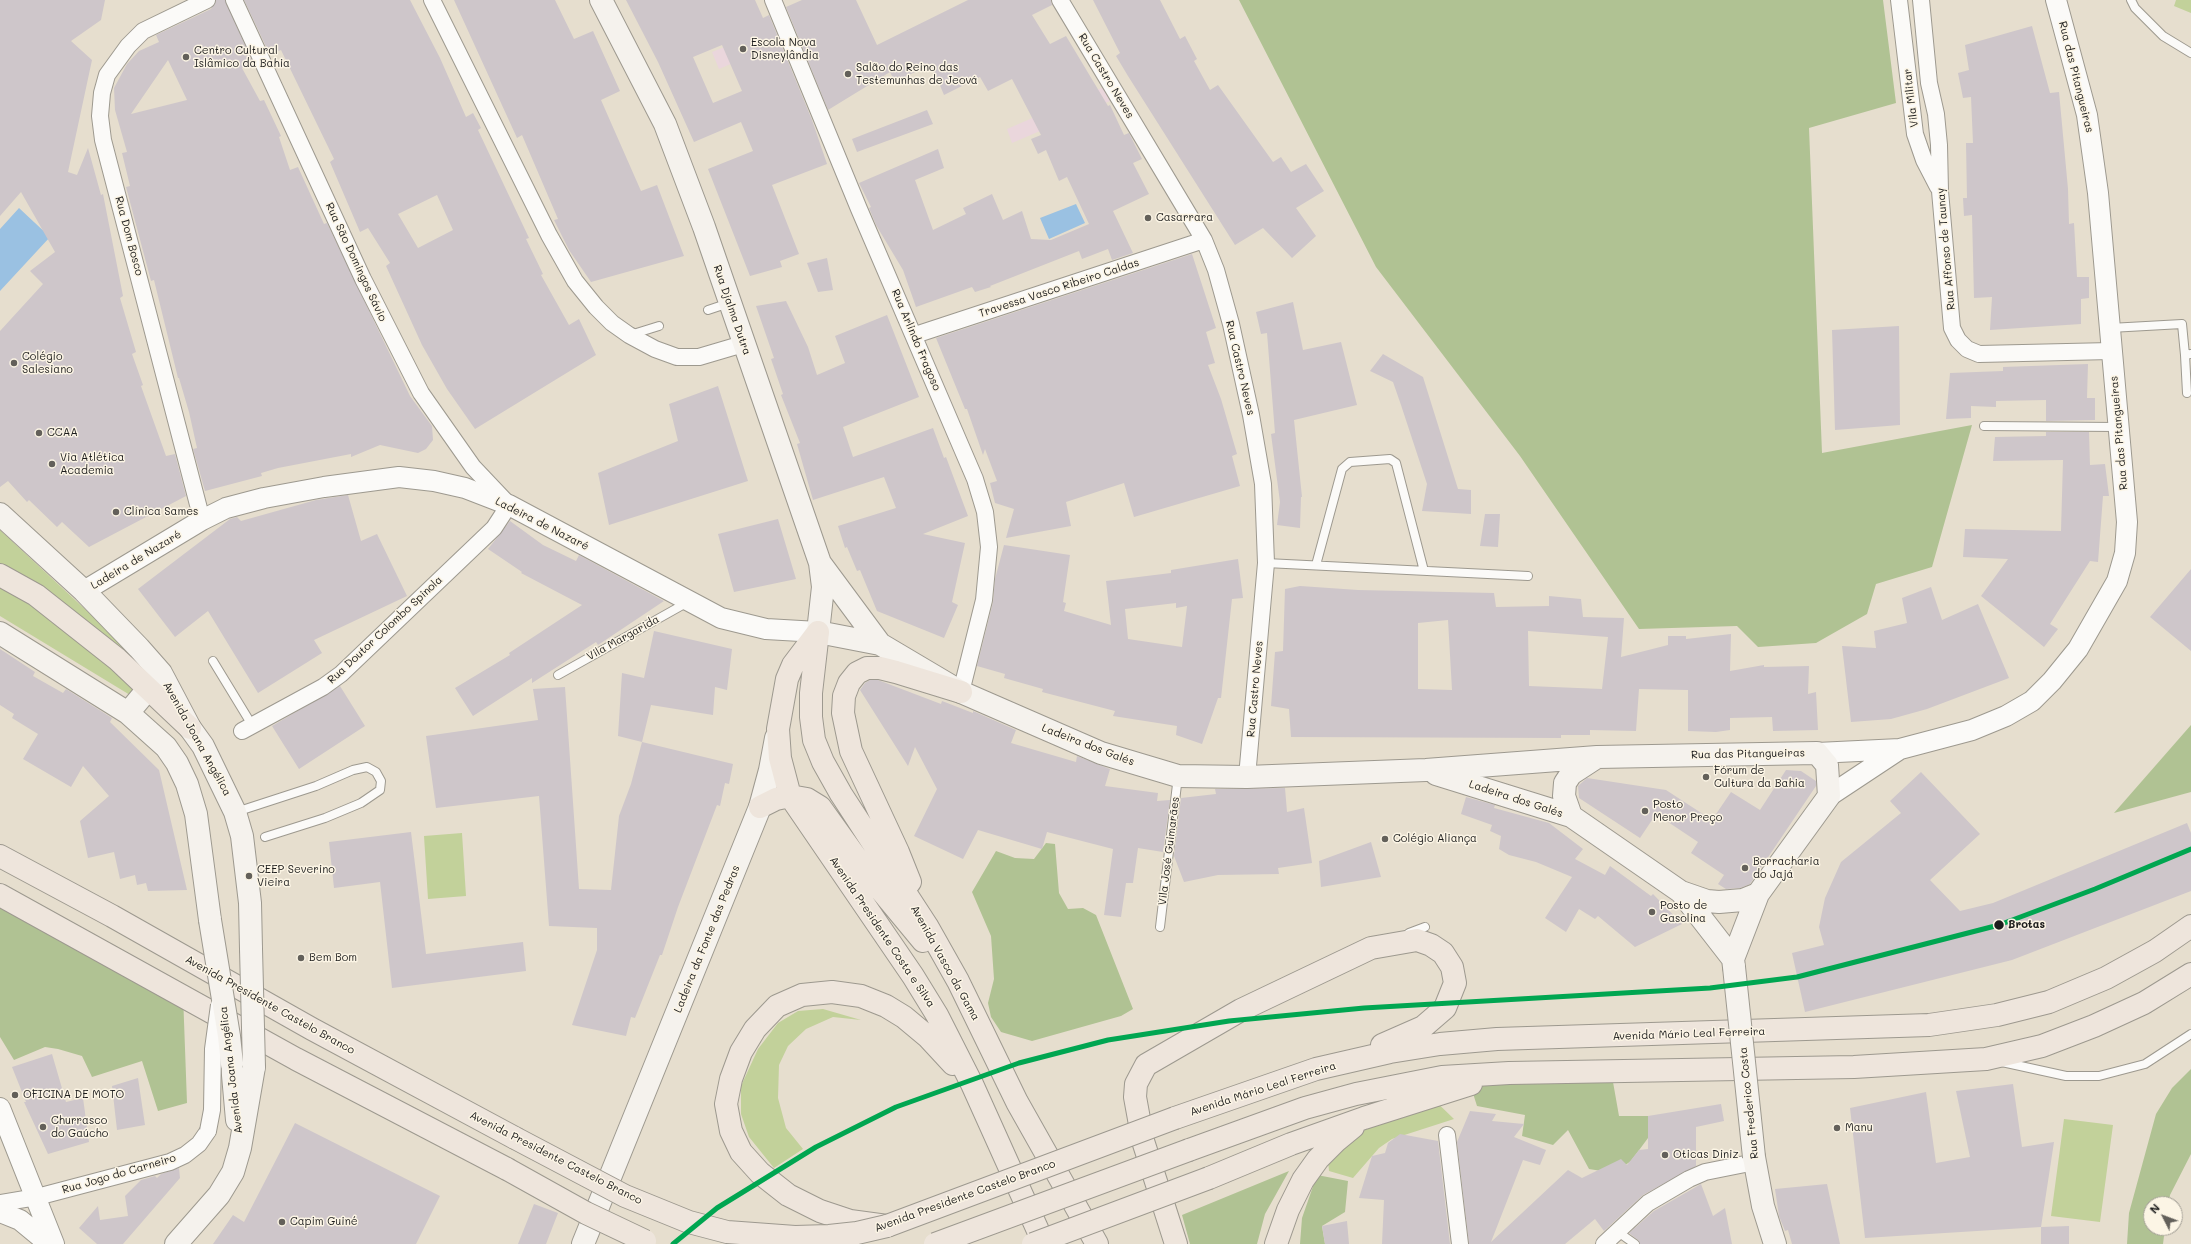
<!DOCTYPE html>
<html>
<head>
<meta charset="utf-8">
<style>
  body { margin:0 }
  #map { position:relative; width:2191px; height:1244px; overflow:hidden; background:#e6dece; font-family:Mali,sans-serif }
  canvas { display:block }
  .north { position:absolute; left:2143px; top:1196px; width:40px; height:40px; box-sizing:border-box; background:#fcf5e5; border:1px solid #a29e95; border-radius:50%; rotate:312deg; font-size:11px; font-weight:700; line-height:16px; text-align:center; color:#1c1c1c }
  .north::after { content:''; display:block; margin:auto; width:14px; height:18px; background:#63605a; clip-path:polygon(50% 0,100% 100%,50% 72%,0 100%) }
</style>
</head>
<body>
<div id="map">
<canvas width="2191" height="1244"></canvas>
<div class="north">N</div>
</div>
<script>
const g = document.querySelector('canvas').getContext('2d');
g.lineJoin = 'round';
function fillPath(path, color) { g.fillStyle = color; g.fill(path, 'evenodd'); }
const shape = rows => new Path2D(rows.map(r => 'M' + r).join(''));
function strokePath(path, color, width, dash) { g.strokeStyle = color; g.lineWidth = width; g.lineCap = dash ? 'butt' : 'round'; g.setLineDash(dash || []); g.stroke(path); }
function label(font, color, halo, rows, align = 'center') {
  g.font = font + ' Mali,sans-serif'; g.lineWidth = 3; g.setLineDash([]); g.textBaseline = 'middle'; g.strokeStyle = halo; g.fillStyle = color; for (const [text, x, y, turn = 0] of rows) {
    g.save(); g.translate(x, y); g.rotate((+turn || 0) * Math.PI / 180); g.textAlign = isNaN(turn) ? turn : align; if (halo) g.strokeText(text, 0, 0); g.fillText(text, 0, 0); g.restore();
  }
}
fillPath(shape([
  [767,30,773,46,719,69,712,52],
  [1104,87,1110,101,1012,143,1007,129]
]), '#ead6dc');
fillPath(shape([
  [2176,0,2191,0,2191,13,2174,6],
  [0,530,147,667,130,695,0,616],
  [462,833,466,896,428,899,424,836],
  [823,1009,861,1020,833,1017,806,1029,788,1046,779,1065,778,1098,786,1128,803,1149,774,1168,749,1137,741,1114,741,1086,758,1049,778,1023,798,1011],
  [1424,1090,1454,1119,1392,1139,1379,1148,1353,1178,1329,1171,1328,1160,1338,1145],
  [2064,1119,2113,1125,2100,1222,2051,1216]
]), '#c2d19a');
fillPath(shape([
  [1239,0,1883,0,1896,103,1809,128,1822,453,1972,425,1932,567,1876,584,1867,614,1816,643,1758,647,1737,626,1639,629,1520,456,1376,267],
  [2191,725,2191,792,2114,813],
  [1046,843,1055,844,1059,893,1068,909,1083,908,1096,915,1133,1009,1121,1016,1032,1041,1001,1032,991,1017,988,1003,994,979,991,936,972,892,996,851,1015,858,1034,859],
  [0,907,183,994,187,1103,158,1111,142,1061,92,1077,82,1056,58,1049,45,1047,14,1060,0,1037],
  [2191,1069,2191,1154,2170,1195,2169,1204,2151,1204,2151,1228,2165,1228,2163,1244,2127,1244,2129,1213,2156,1114,2172,1088],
  [1571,1070,1613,1082,1619,1116,1648,1116,1648,1138,1631,1161,1614,1173,1589,1169,1568,1130,1553,1145,1522,1136,1525,1115,1477,1106,1470,1084],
  [1289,1171,1265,1214,1257,1244,1190,1244,1182,1215],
  [1317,1175,1348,1181,1345,1212,1322,1226,1325,1244,1300,1244,1302,1218]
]), '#b0c293');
fillPath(shape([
  [1076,204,1085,223,1049,239,1040,218],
  [19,208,50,237,0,291,0,229]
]), '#9ac1e2');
fillPath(shape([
  [0,0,105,0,101,20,71,41,92,60,68,172,77,175,88,148,101,195,103,194,123,296,120,298,136,352,132,354,143,385,141,386,166,456,175,454,186,496,89,547,62,522,57,527,29,500,27,502,8,481,0,487,0,331,43,284,30,271,55,252,21,192,0,216],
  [216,0,225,0,253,63,242,68,260,101,264,100,281,136,279,137,290,170,298,167,324,224,327,223,410,396,432,426,433,440,426,449,418,453,380,445,351,457,351,454,278,468,261,473,262,476,205,491,193,449,197,448,189,412,179,378,178,378,154,280,151,281,126,187,130,186,122,153,127,152,115,110,114,88,127,64,139,51,159,42,156,35,211,9],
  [168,60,187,100,131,114],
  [244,0,410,0,440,58,466,117,473,113,481,128,478,130,529,238,526,239,543,274,541,275,569,325,579,319,596,355,475,429,447,389,422,345,386,266,390,263,368,228,360,232,330,162,334,159,281,50,270,55],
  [437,195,453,230,418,248,398,214],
  [454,0,555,0,574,39,593,31,620,91,601,100,641,191,657,185,684,256,591,282,569,250,554,220,558,219,522,135,517,138],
  [626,0,755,0,763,18,769,15,812,120,827,164,772,185,799,254,780,261,782,267,750,276,708,169,753,151,741,122,694,142,658,62],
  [722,45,742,91,713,103,693,57],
  [802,0,856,0,877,45,968,0,1051,0,1052,5,1032,15,1050,44,1066,36,1108,106,1110,105,1124,135,1129,133,1142,159,1133,163,1149,194,1113,211,1133,253,1112,260,1108,249,1082,259,1079,251,990,286,991,287,975,292,972,287,916,307,903,270,876,225,869,208,871,207,859,183,938,149,944,168,915,180,933,230,966,214,963,208,992,194,1003,220,1022,211,1031,239,1051,240,1089,224,1067,177,1059,181,1046,150,1038,154,1031,139,1041,135,1012,79,988,91,980,77,944,95,931,64,895,82,890,72,828,110,786,7],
  [1093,0,1160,0,1180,39,1185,36,1197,59,1194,61,1210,90,1218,85,1273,162,1281,157,1291,172,1306,164,1324,191,1296,208,1316,236,1292,258,1263,228,1235,245,1128,76,1116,56,1120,53],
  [2032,26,2050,93,2059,92,2068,189,2069,224,2074,223,2077,277,2089,277,2089,298,2081,299,2081,324,1990,330,1992,297,1974,298,1972,215,1964,216,1963,198,1967,198,1966,143,1973,143,1971,97,1963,98,1958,73,1969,70,1965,45],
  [927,110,933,124,857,152,852,139],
  [1192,254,1216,328,1206,332,1215,363,1208,365,1221,399,1237,454,1232,456,1240,486,1134,517,1124,483,1066,502,1071,526,1006,538,1014,509,995,503,990,483,997,481,985,449,983,455,967,409,965,409,936,338],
  [827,258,833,290,818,292,807,263],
  [786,301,808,347,817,375,845,363,835,336,887,315,919,397,843,427,853,457,933,428,944,458,946,457,968,516,923,534,965,543,952,602,958,605,944,638,877,611,860,570,857,571,847,547,845,548,838,526,896,508,884,477,813,500,797,444,800,443,781,395,783,394,771,359,774,358,756,306],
  [1293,302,1303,350,1341,342,1357,405,1294,420,1302,497,1301,497,1300,528,1277,525,1280,502,1271,434,1275,433,1267,333,1261,334,1256,312],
  [1899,326,1900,425,1835,430,1832,330],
  [1383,354,1423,377,1458,489,1471,490,1471,514,1422,511,1427,484,1401,405,1393,382,1370,371],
  [2088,364,2087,398,2095,398,2095,420,2046,421,2046,400,1996,401,1996,407,1971,406,1971,418,1946,419,1950,373,2003,371,2003,367],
  [718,386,748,481,609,525,598,473,678,441,669,404],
  [2046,432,2089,432,2090,465,2105,464,2109,496,2103,496,2098,562,2090,561,2050,624,2058,629,2044,647,1981,596,2008,559,1963,557,1965,529,2061,531,2063,460,1993,461,1995,437,2046,436],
  [348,495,361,541,377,534,407,596,314,640,322,653,258,693,208,611,175,637,138,589,230,519,237,517,241,521,316,500],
  [1485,514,1500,514,1498,547,1480,546],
  [778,519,796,579,734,592,718,534],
  [510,521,543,545,576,561,579,555,664,601,598,645,596,642,532,683,532,678,473,716,455,688,510,655,509,653,582,605,521,573,522,572,488,549],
  [1004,545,1070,555,1063,602,1066,603,1064,611,1111,625,1106,581,1171,573,1171,570,1238,559,1243,598,1232,599,1221,698,1218,698,1202,744,1176,735,1177,726,1113,716,1115,711,1042,692,1043,689,1004,678,1005,674,977,666,993,602,995,579],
  [1176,603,1176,608,1187,606,1182,647,1128,639,1125,609],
  [2191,569,2191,651,2150,617],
  [1300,586,1358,590,1494,593,1496,607,1549,606,1549,596,1581,599,1583,617,1624,618,1621,657,1668,645,1668,636,1686,636,1686,639,1731,634,1730,671,1764,665,1764,667,1809,666,1808,694,1816,692,1818,730,1773,731,1772,717,1730,718,1730,730,1716,732,1688,731,1688,690,1639,689,1636,731,1590,730,1590,735,1561,735,1561,738,1291,737,1289,709,1271,706,1275,652,1283,651,1285,589],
  [1448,620,1452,690,1418,689,1418,623],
  [1528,631,1608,637,1602,689,1529,686],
  [1931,587,1942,620,1978,604,2009,678,1927,709,1891,719,1851,722,1842,646,1876,648,1874,631,1907,623,1902,598],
  [654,631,732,649,727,690,715,687,713,715,651,705,642,742,618,736,622,673,644,678],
  [0,649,35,672,33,676,63,693,66,689,112,718,110,722,159,770,187,890,148,891,146,883,137,885,135,875,120,879,114,852,88,858,80,821,109,796,83,766,71,787,23,759,38,734,12,718,14,714,0,705],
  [870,680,878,680,941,704,942,701,973,713,973,711,1016,730,1011,743,1076,762,1077,756,1110,769,1105,786,1158,793,1157,801,1170,800,1163,852,1138,848,1133,883,1126,883,1121,917,1104,915,1113,849,1047,832,1042,849,978,830,963,859,914,836,937,789,915,747,908,766,860,690,865,683],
  [340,686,365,726,299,769,272,726],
  [565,687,579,889,611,890,619,816,631,784,642,742,733,764,729,784,725,783,720,806,717,805,678,907,662,955,660,955,635,1018,631,1017,626,1036,572,1025,597,950,597,928,549,926,539,796,436,808,426,736,538,720,533,689],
  [1786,770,1801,771,1816,781,1816,786,1750,884,1740,888,1726,889,1718,884,1724,875,1691,853,1698,842,1656,814,1640,838,1579,798,1578,786,1587,778,1666,790,1712,820,1731,792,1760,810],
  [1921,772,1980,834,1930,880,1960,911,1993,903,2187,823,2191,833,2191,891,2012,960,1805,1012,1792,953,1824,945,1819,927,1825,898,1841,862,1901,813,1890,801],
  [1285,788,1287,812,1304,808,1312,863,1278,868,1279,874,1218,875,1184,882,1174,856,1181,798,1216,794,1215,789],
  [1466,797,1495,805,1494,808,1549,823,1583,849,1575,859,1605,875,1610,866,1651,896,1653,894,1682,924,1635,947,1598,916,1595,919,1579,909,1566,932,1545,918,1572,877,1536,862,1509,855,1499,849,1501,836,1490,831,1492,825,1461,814],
  [411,832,426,954,523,942,526,971,392,988,380,882,334,888,329,842],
  [1371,842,1381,877,1321,887,1319,861],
  [52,1054,66,1102,83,1098,89,1142,48,1154,24,1102,26,1102,12,1067],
  [138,1078,145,1125,117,1130,112,1086],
  [2013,1084,2022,1147,2054,1142,2041,1227,1865,1238,1850,1108,1926,1092,1936,1163,1970,1157,1956,1091],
  [1721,1104,1724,1121,1696,1127,1696,1166,1643,1195,1604,1231,1595,1219,1565,1244,1469,1244,1457,1142,1470,1111,1496,1114,1492,1121,1524,1124,1514,1137,1546,1150,1540,1165,1523,1160,1491,1242,1568,1170,1582,1178,1621,1159,1627,1165,1639,1150,1648,1149,1648,1116],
  [295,1123,440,1196,416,1244,213,1244,233,1215,244,1222],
  [1400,1134,1438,1141,1450,1244,1382,1244,1384,1200,1359,1198,1372,1156,1385,1153,1388,1143],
  [179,1168,180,1178,123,1244,97,1244,79,1228,98,1206,100,1220,128,1216,125,1196,141,1180,155,1176,157,1178,161,1174],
  [1701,1184,1713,1216,1725,1208,1732,1244,1640,1244,1638,1240,1629,1233,1654,1211],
  [1827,1184,1840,1244,1792,1244,1788,1230,1785,1231,1779,1216,1775,1189],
  [534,1204,558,1213,546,1244,518,1244],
  [1347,1221,1349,1244,1325,1244,1322,1226],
  [2069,1226,2069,1244,2041,1244,2041,1227]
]), '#cec6ca');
const service = shape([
  [2131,0,2135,8,2163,36,2191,53],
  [708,310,729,303],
  [2110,328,2182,324,2185,355,2191,354],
  [630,335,659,326],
  [2185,355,2187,393],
  [1984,426,2117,427],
  [1266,563,1528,576],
  [1316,565,1342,469,1350,462,1390,459,1396,463,1424,571],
  [213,661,252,725],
  [558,675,688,602],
  [236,812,316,786,353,770,367,767,376,772,381,781,380,790,361,803,325,818,265,837],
  [1160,927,1178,776],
  [1409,933,1425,927],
  [2002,1062,2066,1076,2099,1076,2145,1064,2191,1034],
  [1618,1232,1635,1244]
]);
const minor = shape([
  [234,0,363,279,421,393,473,467,509,505,494,528,341,674,323,687,242,731],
  [432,0,549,235,575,281,596,307,612,323,629,335,655,349,677,357,699,357,743,344],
  [773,0,859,209,975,479,985,512,989,547,984,600,961,692],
  [1060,0,1204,240,1216,270,1231,324,1251,415,1263,484,1266,563,1247,777],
  [1899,0,1915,134,1924,160,1938,187],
  [1921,0,1929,83,1936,114,1939,145,1940,191,1952,328,1958,340,1967,349,1979,354,2111,351],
  [915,335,1204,240],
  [202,520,103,140,100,116,102,93,107,75,128,46,143,31,207,0],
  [1447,1135,1460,1244],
  [0,1203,37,1197,170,1162,185,1155,199,1144,208,1131],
  [1604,1244,1648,1203,1689,1179,1705,1172,1755,1162]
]);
const tertiary = shape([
  [84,591,202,520,226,508,264,498,324,487,399,477,434,481,465,488,509,505,721,618,766,629,818,632],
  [1817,753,1900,749,1972,730,2006,716,2032,701,2052,681,2078,649,2117,581,2125,553,2127,522,2098,193,2087,115,2056,0],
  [1829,796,1900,749],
  [0,1108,54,1244],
  [0,1212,20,1220,49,1244]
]);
const secondary = shape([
  [601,0,665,124,704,227,820,563,823,587,818,632,880,644,961,692,1101,753,1178,776,1247,777,1426,770,1597,757,1817,753,1827,765,1829,796,1758,894,1733,959,1734,967],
  [0,514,84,591,139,648,161,673,190,728,203,746,235,812,242,836,250,903,251,949],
  [820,563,880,644],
  [0,633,128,713,166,747,177,763,187,784,196,814,210,920],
  [128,713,148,689],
  [1436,774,1571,816,1681,892,1707,901,1719,902,1743,900,1758,894],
  [1571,816,1564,796,1565,783,1571,774,1594,759],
  [1681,892,1733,959],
  [232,1064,237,1120],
  [1754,1157,1763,1206,1775,1244],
  [176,1244,219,1195,233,1172,240,1148,254,1067],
  [583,1244,760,807,770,770,776,738]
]);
const primary = shape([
  [0,575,36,595,117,659,190,728],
  [818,632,793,665,787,679,778,729,780,758,790,796,913,976,937,1015,972,1084,1044,1244],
  [818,632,811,693,811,717,814,740,823,762,841,794,927,926,958,981,1017,1102,1097,1244],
  [760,807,776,799,790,796,807,799,820,807,870,877,923,941],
  [0,856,112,916,312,1029,515,1138],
  [910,882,898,852,851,751,843,713,844,696,849,683,857,673,867,668,880,668,896,672,961,692],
  [0,895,296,1059,507,1169],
  [887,1226,850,1221,820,1211,788,1195,760,1173,741,1152,731,1131,726,1104,731,1079,741,1052,755,1029,777,1006,802,995,832,992,861,996,886,1006,904,1017,928,1037,953,1064]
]);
const trunk = shape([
  [1175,1118,1316,1069,1390,1052,1440,1044,1497,1039,1929,1025,1997,1015,2049,1002,2106,978,2155,951,2191,926],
  [1189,1150,1305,1108,1356,1094,1442,1077,1509,1073,1854,1067,1986,1059,2042,1046,2094,1026,2144,1003,2191,974],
  [1209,1178,1291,1144,1364,1118,1471,1084],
  [1176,1244,1143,1141,1135,1097,1136,1084,1146,1065,1241,1010,1371,948,1417,940,1431,945,1443,953,1452,967,1455,983,1445,1008,1423,1027,1382,1045],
  [1276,1244,1288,1210,1303,1180,1318,1159,1336,1141,1353,1127]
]);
strokePath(service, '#9d998f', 10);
strokePath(minor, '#9d998f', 18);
strokePath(tertiary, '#9d998f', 22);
strokePath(secondary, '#9d998f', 24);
strokePath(primary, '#9d998f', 24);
strokePath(trunk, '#9d998f', 24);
strokePath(service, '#fbfaf8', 8);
strokePath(minor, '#fbfaf8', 16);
strokePath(tertiary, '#fbfaf8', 20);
strokePath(secondary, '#f5f2ed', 22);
strokePath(primary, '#eee5dc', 22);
strokePath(trunk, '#eee5dc', 22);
const minorBridge = shape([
  [208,1131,212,1110,213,1049,219,1005]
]);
const secondaryBridge = shape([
  [210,920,229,1036,232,1064],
  [251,949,254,1067],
  [1734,967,1754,1157]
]);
const primaryBridge = shape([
  [515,1138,625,1196,689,1222,727,1232,795,1237,829,1236,857,1233,887,1226],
  [507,1169,586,1213,645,1241]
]);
const trunkBridge = shape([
  [887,1226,1175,1118],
  [935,1244,1189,1150],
  [1033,1244,1209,1178]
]);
strokePath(minorBridge, '#9d998f', 18, []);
strokePath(secondaryBridge, '#9d998f', 24, []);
strokePath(primaryBridge, '#9d998f', 24, []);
strokePath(trunkBridge, '#9d998f', 24, []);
strokePath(minorBridge, '#fbfaf8', 16);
strokePath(secondaryBridge, '#f5f2ed', 22);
strokePath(primaryBridge, '#eee5dc', 22);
strokePath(trunkBridge, '#eee5dc', 22);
strokePath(shape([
  [673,1244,717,1208,816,1147,896,1107,1019,1063,1108,1040,1229,1021,1364,1008,1710,988,1797,977,1999,925,2095,889,2191,849]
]), '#00a651', 5);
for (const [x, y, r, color] of [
  [743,49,4,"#63605a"],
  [186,57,4,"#63605a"],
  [848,74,4,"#63605a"],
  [1148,218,4,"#63605a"],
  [14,363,4,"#63605a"],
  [39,433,4,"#63605a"],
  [52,464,4,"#63605a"],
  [116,512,4,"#63605a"],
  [1706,777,4,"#63605a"],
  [1645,811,4,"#63605a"],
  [1385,839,4,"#63605a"],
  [1745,868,4,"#63605a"],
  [249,876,4,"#63605a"],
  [1652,912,4,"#63605a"],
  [1999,925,5.5,"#1c1c1c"],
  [301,958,4,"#63605a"],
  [15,1095,4,"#63605a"],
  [43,1127,4,"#63605a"],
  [1837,1128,4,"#63605a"],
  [1665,1155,4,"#63605a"],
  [282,1222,4,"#63605a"]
]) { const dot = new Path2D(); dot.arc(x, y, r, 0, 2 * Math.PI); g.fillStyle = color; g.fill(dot); strokePath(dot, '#fcf5e5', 1.5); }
label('11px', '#1c1c1c', '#fcf5e5', [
  ["Escola Nova",751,43],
  ["Disneylândia",751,56],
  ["Centro Cultural",194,51],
  ["Islâmico da Bahia",194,64],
  ["Salão do Reino das",856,68],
  ["Testemunhas de Jeová",856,81],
  ["Casarrara",1156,218],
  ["Colégio",22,357],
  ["Salesiano",22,370],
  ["CCAA",47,433],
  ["Via Atlética",60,458],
  ["Academia",60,471],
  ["Clínica Sames",124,512],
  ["Fórum de",1714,771],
  ["Cultura da Bahia",1714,784],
  ["Posto",1653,805],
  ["Menor Preço",1653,818],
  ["Colégio Aliança",1393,839],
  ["Borracharia",1753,862],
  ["do Jajá",1753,875],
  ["CEEP Severino",257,870],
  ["Vieira",257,883],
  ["Posto de",1660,906],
  ["Gasolina",1660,919],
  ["Bem Bom",309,958],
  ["OFICINA DE MOTO",23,1095],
  ["Churrasco",51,1121],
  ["do Gaúcho",51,1134],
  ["Manu",1845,1128],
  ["Oticas Diniz",1673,1155],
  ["Capim Guiné",290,1222]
], 'left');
label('11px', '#1c1c1c', '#fcf5e5', [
  ["Rua Castro Neves",1106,76,59],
  ["Rua das Pitangueiras",2076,77,76],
  ["Vila Militar",1911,98,-97],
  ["Rua Dom Bosco",129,236,75],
  ["Rua Affonso de Taunay",1946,249,-95],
  ["Rua São Domingos Sávio",356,262,65],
  ["Travessa Vasco Ribeiro Caldas",1059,288,-18],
  ["Rua Djalma Dutra",732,310,71],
  ["Rua Arlindo Fragoso",916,340,67],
  ["Rua Castro Neves",1240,368,77],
  ["Rua das Pitangueiras",2119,433,-95],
  ["Ladeira de Nazaré",542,524,27],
  ["Ladeira de Nazaré",136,560,-31],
  ["Rua Doutor Colombo Spinola",385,630,-43],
  ["Vila Margarida",623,638,-29],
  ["Rua Castro Neves",1255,689,-85],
  ["Avenida Joana Angélica",197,739,61],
  ["Ladeira dos Galés",1088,745,21],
  ["Rua das Pitangueiras",1748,754,-1],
  ["Ladeira dos Galés",1516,799,18],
  ["Vila José Guimarães",1169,851,-83],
  ["Avenida Presidente Costa e Silva",882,932,56],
  ["Ladeira da Fonte das Pedras",707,939,-68],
  ["Avenida Vasco da Gama",945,963,61],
  ["Avenida Presidente Castelo Branco",270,1005,29],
  ["Avenida Mário Leal Ferreira",1689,1034,-2],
  ["Avenida Joana Angélica",231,1070,-97],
  ["Avenida Mário Leal Ferreira",1263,1089,-18],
  ["Rua Frederico Costa",1749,1103,-96],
  ["Avenida Presidente Castelo Branco",556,1158,27],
  ["Rua Jogo do Carneiro",119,1174,-16],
  ["Avenida Presidente Castelo Branco",965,1196,-20]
]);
label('bold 11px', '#1c1c1c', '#fcf5e5', [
  ["Brotas",2008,925]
], 'left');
</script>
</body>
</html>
